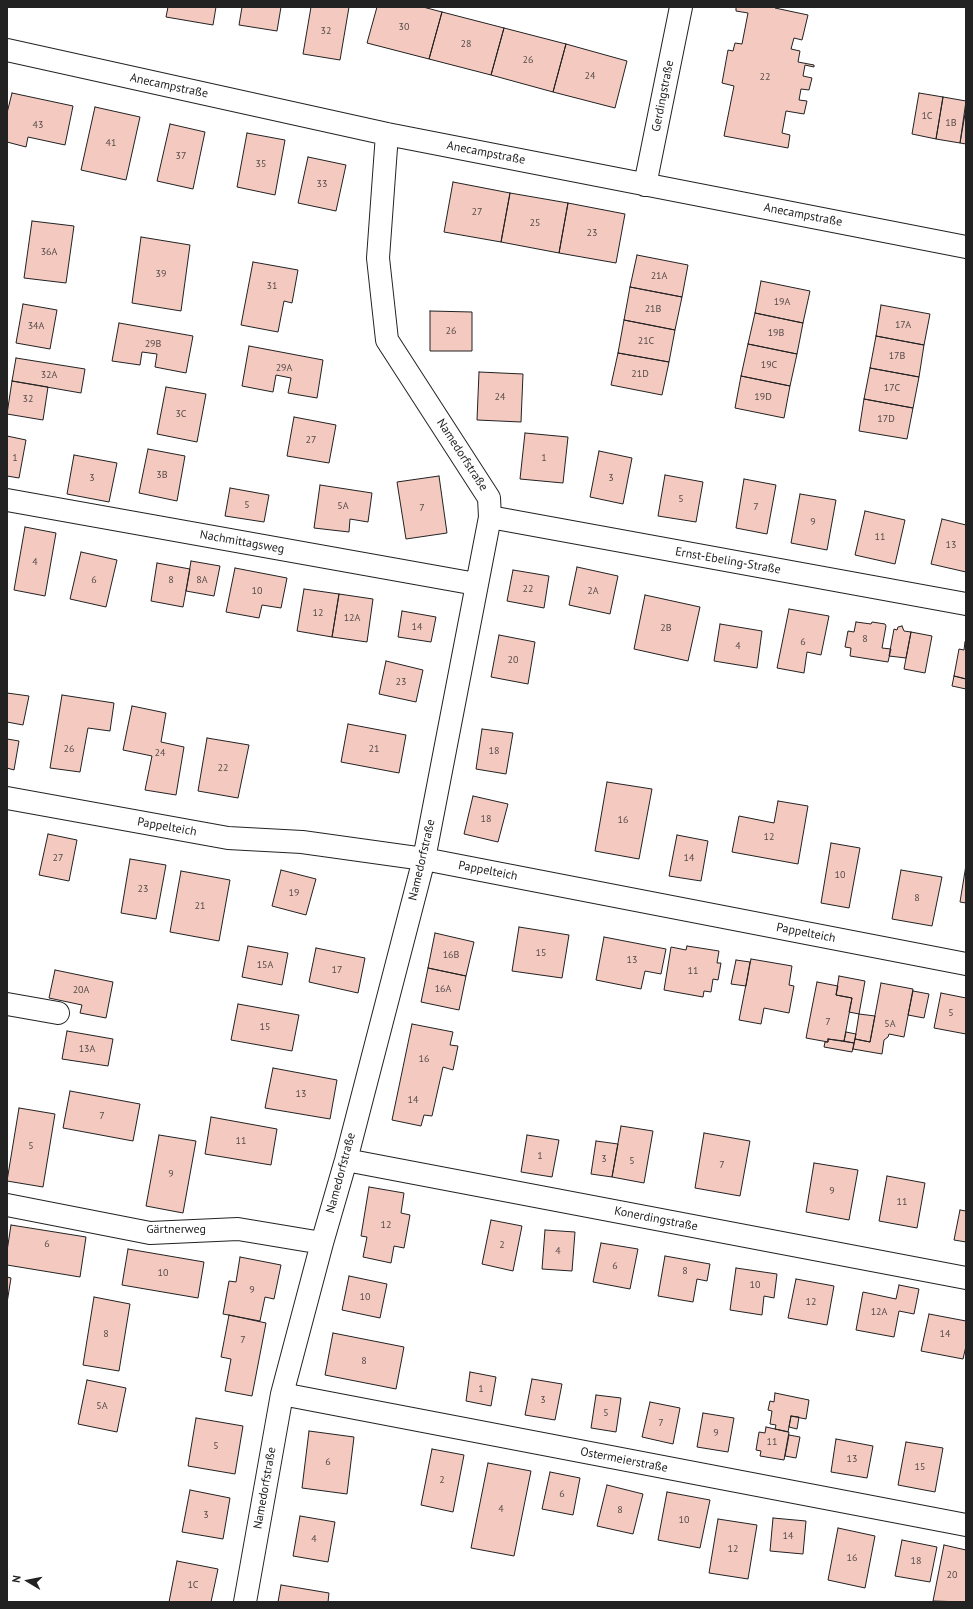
<!DOCTYPE html>
<html>
<head>
<meta charset="utf-8">
<style>
  body { margin:0 }
  #map { position:relative; width:973px; height:1609px; overflow:hidden; background:#fff; font-family:"PT Sans",sans-serif }
  canvas { display:block }
  .frame { position:absolute; inset:0; border:8px solid #222; pointer-events:none }
  .north { position:absolute; left:8px; top:1561px; width:40px; height:40px; -webkit-text-stroke:3px #fff; paint-order:stroke; rotate:280deg; font-size:11px; font-weight:700; line-height:16px; text-align:center; color:#222 }
  .north::after { content:''; display:block; margin:auto; width:14px; height:18px; background:#222; clip-path:polygon(50% 0,100% 100%,50% 72%,0 100%) }
</style>
</head>
<body>
<div id="map">
<canvas width="973" height="1609"></canvas>
<div class="frame"></div>
<div class="north">N</div>
</div>
<script>
const g = document.querySelector('canvas').getContext('2d');
g.lineJoin = 'round';
function fillPath(path, color) { g.fillStyle = color; g.fill(path, 'evenodd'); }
const shape = rows => new Path2D(rows.map(r => 'M' + r).join(''));
function strokePath(path, color, width, dash) { g.strokeStyle = color; g.lineWidth = width; g.lineCap = dash ? 'butt' : 'round'; g.setLineDash(dash || []); g.stroke(path); }
function label(font, color, halo, rows, align = 'center') {
  g.font = font + ' "PT Sans",sans-serif'; g.lineWidth = 3; g.setLineDash([]); g.textBaseline = 'middle'; g.strokeStyle = halo; g.fillStyle = color; for (const [text, x, y, turn = 0] of rows) {
    g.save(); g.translate(x, y); g.rotate((+turn || 0) * Math.PI / 180); g.textAlign = isNaN(turn) ? turn : align; if (halo) g.strokeText(text, 0, 0); g.fillText(text, 0, 0); g.restore();
  }
}
const building = shape([
  [168,7,216,7,213,25,166,17,168,7],
  [242,7,281,7,277,31,239,25,242,7],
  [311,7,349,7,340,60,303,54,311,7],
  [377,7,423,7,442,12,429,59,367,43,377,7],
  [736,7,775,7,775,8,808,15,802,40,794,38,791,49,800,51,798,62,814,65,814,67,805,65,803,76,812,78,809,90,801,89,799,100,807,101,804,114,786,111,782,133,790,135,788,148,724,136,734,86,722,83,728,50,733,51,735,43,742,44,748,13,736,11,736,7],
  [442,12,504,28,491,75,429,59,442,12],
  [504,28,566,44,553,92,491,75,504,28],
  [566,44,627,61,615,108,553,92,566,44],
  [12,93,73,106,65,145,28,137,26,147,7,142,7,113,12,93],
  [919,93,943,97,936,139,912,134,919,93],
  [943,97,966,101,960,143,936,139,943,97],
  [95,107,140,117,126,180,81,170,95,107],
  [966,108,966,144,960,143,966,108],
  [170,124,205,132,193,189,157,181,170,124],
  [247,133,285,140,275,195,237,187,247,133],
  [308,157,346,165,336,211,298,203,308,157],
  [453,182,510,193,501,242,444,232,453,182],
  [510,193,568,203,559,253,501,242,510,193],
  [568,203,625,214,616,263,559,253,568,203],
  [32,221,74,226,66,283,24,278,32,221],
  [141,237,190,245,181,311,132,303,141,237],
  [637,255,688,265,682,297,630,287,637,255],
  [253,262,298,270,292,303,284,301,278,332,241,325,253,262],
  [761,281,810,291,803,323,755,313,761,281],
  [630,287,682,297,675,330,624,320,630,287],
  [23,304,57,310,50,349,16,343,23,304],
  [881,305,930,314,924,345,876,336,881,305],
  [430,311,472,312,472,351,430,351,430,311],
  [755,313,803,323,797,354,748,344,755,313],
  [624,320,675,330,669,362,618,353,624,320],
  [119,323,193,336,186,373,155,367,157,354,142,352,140,365,112,361,119,323],
  [876,336,924,345,919,377,870,368,876,336],
  [748,344,797,354,790,386,741,376,748,344],
  [249,346,323,360,317,398,288,393,291,378,276,375,273,392,242,386,249,346],
  [618,353,669,362,662,395,611,385,618,353],
  [16,358,85,369,81,393,12,381,16,358],
  [870,368,919,377,913,408,864,399,870,368],
  [479,372,523,374,521,422,477,420,479,372],
  [741,376,790,386,784,418,735,408,741,376],
  [12,381,48,387,43,420,7,414,12,381],
  [166,387,206,394,197,442,157,434,166,387],
  [864,399,913,408,907,439,859,431,864,399],
  [294,417,336,425,329,463,287,456,294,417],
  [525,433,568,437,563,483,520,479,525,433],
  [7,436,26,440,19,478,7,476,7,436],
  [148,449,185,456,177,501,139,493,148,449],
  [599,451,632,458,623,504,590,497,599,451],
  [74,455,117,463,109,502,67,494,74,455],
  [665,475,703,482,696,522,658,516,665,475],
  [439,476,447,533,406,539,397,482,439,476],
  [744,479,776,485,767,534,736,528,744,479],
  [320,485,372,493,368,522,350,519,349,532,314,528,320,485],
  [230,488,269,495,264,522,225,516,230,488],
  [800,494,836,500,827,550,791,543,800,494],
  [865,511,905,520,895,564,855,555,865,511],
  [942,519,966,525,966,572,931,564,942,519],
  [25,527,56,533,45,596,14,590,25,527],
  [81,552,117,560,106,607,70,599,81,552],
  [191,561,220,566,214,596,186,591,191,561],
  [157,563,190,569,183,607,151,601,157,563],
  [577,567,618,576,610,614,569,605,577,567],
  [235,568,287,578,281,608,262,605,259,618,226,612,235,568],
  [513,570,549,576,544,608,507,601,513,570],
  [304,589,339,594,332,637,297,631,304,589],
  [339,594,373,599,367,642,332,637,339,594],
  [645,595,700,607,688,661,634,649,645,595],
  [789,609,829,616,821,655,807,652,804,673,777,668,789,609],
  [402,611,436,617,431,642,398,637,402,611],
  [856,622,871,624,872,622,885,624,886,626,882,648,891,649,888,662,850,656,851,648,845,647,848,631,854,632,856,622],
  [720,624,762,631,757,668,714,661,720,624],
  [902,626,904,631,911,632,906,658,889,656,894,629,897,630,898,627,902,626],
  [911,632,932,636,925,673,904,669,911,632],
  [499,635,535,642,528,684,491,677,499,635],
  [965,642,966,642,966,679,954,676,959,649,964,650,965,642],
  [386,661,423,670,416,702,379,694,386,661],
  [954,676,966,679,966,689,952,686,954,676],
  [7,693,29,696,23,725,7,722,7,693],
  [62,695,114,703,110,731,88,728,80,772,50,768,62,695],
  [132,706,166,713,161,742,184,747,176,795,145,790,152,756,123,750,132,706],
  [348,724,406,735,399,773,341,762,348,724],
  [482,729,513,733,506,774,476,769,482,729],
  [207,738,249,745,238,798,198,791,207,738],
  [7,739,19,741,14,770,7,768,7,739],
  [607,782,652,789,639,859,595,851,607,782],
  [473,796,508,804,498,842,464,834,473,796],
  [778,801,808,806,798,864,732,852,739,816,774,823,778,801],
  [48,834,77,840,69,881,39,875,48,834],
  [677,835,708,841,701,881,669,876,677,835],
  [831,843,860,848,849,908,821,903,831,843],
  [130,859,166,865,156,919,121,913,130,859],
  [966,865,966,903,960,902,966,865],
  [281,870,316,879,306,915,272,906,281,870],
  [901,870,942,877,932,926,892,919,901,870],
  [181,871,230,880,219,941,170,932,181,871],
  [519,927,569,935,562,978,512,971,519,927],
  [435,933,474,942,466,976,428,968,435,933],
  [604,937,666,949,661,974,645,971,641,989,596,980,604,937],
  [248,946,288,953,282,985,242,977,248,946],
  [687,946,719,951,717,963,721,963,718,980,713,979,711,992,704,991,703,997,664,990,671,947,686,950,687,946],
  [316,948,365,958,358,993,309,982,316,948],
  [751,959,792,966,789,985,794,986,789,1013,764,1008,761,1024,739,1020,751,959],
  [736,960,750,962,746,986,731,984,736,960],
  [428,968,466,976,459,1010,421,1002,428,968],
  [55,970,113,982,106,1018,80,1013,82,1005,49,998,55,970],
  [839,976,865,981,859,1014,849,1012,852,998,836,995,839,976],
  [817,982,838,986,836,995,852,998,844,1041,828,1039,828,1042,806,1038,817,982],
  [881,983,913,989,904,1037,889,1034,888,1037,884,1040,882,1054,853,1049,855,1039,870,1042,881,983],
  [913,991,929,994,924,1018,908,1015,913,991],
  [941,993,966,998,966,1034,934,1028,941,993],
  [238,1004,299,1015,292,1051,231,1040,238,1004],
  [859,1014,875,1016,870,1042,855,1039,859,1014],
  [412,1024,453,1032,450,1045,458,1046,453,1070,443,1067,432,1116,424,1115,421,1126,392,1120,412,1024],
  [67,1031,113,1039,108,1066,62,1059,67,1031],
  [846,1032,856,1034,854,1043,844,1041,846,1032],
  [828,1039,854,1043,852,1052,824,1047,825,1042,828,1042,828,1039],
  [273,1068,337,1080,330,1119,265,1108,273,1068],
  [70,1091,140,1104,133,1141,63,1128,70,1091],
  [19,1108,55,1114,43,1187,7,1181,19,1108],
  [211,1117,277,1129,271,1165,205,1154,211,1117],
  [621,1126,653,1131,644,1183,612,1177,621,1126],
  [704,1133,750,1141,740,1196,695,1188,704,1133],
  [159,1135,196,1141,183,1213,146,1206,159,1135],
  [527,1135,559,1140,552,1177,521,1172,527,1135],
  [596,1141,618,1144,612,1177,591,1174,596,1141],
  [814,1163,858,1170,849,1220,806,1212,814,1163],
  [887,1176,925,1183,917,1228,879,1221,887,1176],
  [369,1187,404,1193,401,1213,410,1215,404,1248,394,1246,391,1263,363,1257,367,1237,361,1236,369,1187],
  [960,1210,966,1211,966,1242,954,1240,960,1210],
  [491,1220,522,1226,513,1271,482,1264,491,1220],
  [11,1225,86,1237,80,1277,7,1265,7,1251,11,1225],
  [545,1230,575,1232,572,1271,542,1269,545,1230],
  [601,1243,638,1249,630,1289,593,1282,601,1243],
  [128,1249,204,1262,198,1298,122,1285,128,1249],
  [665,1256,710,1264,707,1281,697,1279,693,1302,658,1296,665,1256],
  [240,1257,281,1265,274,1299,265,1297,260,1321,223,1314,229,1281,236,1282,240,1257],
  [736,1268,777,1274,774,1298,764,1296,762,1315,730,1310,736,1268],
  [349,1276,387,1284,380,1318,342,1310,349,1276],
  [7,1277,11,1278,7,1303,7,1277],
  [796,1279,834,1286,827,1325,788,1318,796,1279],
  [899,1285,919,1289,914,1314,899,1311,894,1337,856,1330,863,1292,896,1299,899,1285],
  [94,1297,130,1304,119,1371,83,1365,94,1297],
  [929,1314,966,1321,966,1346,963,1359,921,1351,929,1314],
  [229,1315,266,1323,252,1396,225,1391,231,1359,221,1357,229,1315],
  [333,1333,404,1347,396,1389,325,1375,333,1333],
  [470,1372,496,1377,491,1406,466,1401,470,1372],
  [532,1379,562,1384,555,1420,525,1415,532,1379],
  [87,1380,126,1388,117,1432,78,1424,87,1380],
  [775,1393,809,1400,806,1419,791,1416,788,1432,775,1429,776,1425,770,1424,772,1411,768,1410,770,1401,774,1402,775,1393],
  [596,1395,621,1398,616,1432,591,1428,596,1395],
  [650,1402,680,1408,673,1444,642,1437,650,1402],
  [703,1413,734,1418,728,1452,697,1447,703,1413],
  [791,1416,799,1417,797,1429,789,1427,791,1416],
  [196,1418,243,1426,235,1474,188,1466,196,1418],
  [766,1427,789,1432,784,1460,760,1456,761,1451,756,1450,759,1432,765,1433,766,1427],
  [309,1431,354,1437,347,1494,302,1488,309,1431],
  [789,1435,800,1437,796,1458,785,1456,789,1435],
  [836,1439,873,1446,867,1478,831,1472,836,1439],
  [906,1442,943,1448,935,1492,898,1485,906,1442],
  [432,1449,464,1455,453,1512,421,1505,432,1449],
  [488,1463,531,1471,514,1556,471,1548,488,1463],
  [550,1472,580,1478,573,1515,542,1509,550,1472],
  [607,1485,643,1494,633,1534,597,1526,607,1485],
  [190,1490,230,1498,223,1539,182,1532,190,1490],
  [667,1492,710,1500,700,1548,658,1540,667,1492],
  [300,1516,335,1522,328,1562,293,1556,300,1516],
  [773,1518,806,1521,803,1554,770,1551,773,1518],
  [718,1519,757,1525,748,1579,709,1573,718,1519],
  [838,1528,875,1536,865,1588,828,1580,838,1528],
  [902,1540,937,1547,930,1582,895,1576,902,1540],
  [944,1545,966,1550,966,1602,933,1601,944,1545],
  [177,1561,218,1569,211,1602,169,1602,177,1561],
  [281,1585,329,1593,328,1602,278,1602,281,1585]
]);
fillPath(building, '#f3c9c0');
strokePath(building, '#222', 1);
const minor = shape([
  [7,50,387,134,966,247],
  [645,185,681,7],
  [7,500,476,584],
  [490,517,966,604],
  [7,798,228,838,302,842,424,859,966,964],
  [7,1004,58,1013],
  [346,1160,966,1278],
  [7,1205,150,1233,238,1229,322,1243],
  [282,1394,966,1525],
  [245,1602,282,1394,322,1243,346,1160,424,859,490,517,489,498,387,340,378,258,387,134]
]);
strokePath(minor, '#222', 24);
strokePath(minor, '#fff', 22);
label('10px', '#564c4a', null, [
  ["30",404,27],
  ["32",326,31],
  ["28",466,44],
  ["26",528,60],
  ["24",590,76],
  ["22",765,77],
  ["1C",927,116],
  ["1B",951,123],
  ["43",38,125],
  ["41",111,143],
  ["37",181,156],
  ["35",261,164],
  ["33",322,184],
  ["27",477,212],
  ["25",535,223],
  ["23",592,233],
  ["36A",49,252],
  ["39",161,274],
  ["21A",659,276],
  ["31",272,286],
  ["19A",782,302],
  ["21B",653,309],
  ["17A",903,325],
  ["34A",36,326],
  ["26",451,331],
  ["19B",776,333],
  ["21C",646,341],
  ["29B",153,344],
  ["17B",897,356],
  ["19C",769,365],
  ["29A",284,368],
  ["21D",640,374],
  ["32A",49,375],
  ["17C",892,388],
  ["24",500,397],
  ["19D",763,397],
  ["32",28,399],
  ["3C",181,414],
  ["17D",886,419],
  ["27",311,440],
  ["1",15,458],
  ["1",544,458],
  ["3B",162,475],
  ["3",92,478],
  ["3",611,478],
  ["5",681,499],
  ["5",247,505],
  ["5A",343,506],
  ["7",756,507],
  ["7",422,508],
  ["9",813,522],
  ["11",880,537],
  ["13",951,545],
  ["4",35,562],
  ["6",94,580],
  ["8",171,580],
  ["8A",202,580],
  ["22",528,589],
  ["10",257,591],
  ["2A",593,591],
  ["12",318,613],
  ["12A",352,618],
  ["14",417,627],
  ["2B",666,628],
  ["8",865,639],
  ["6",803,642],
  ["4",738,646],
  ["20",513,660],
  ["23",401,682],
  ["26",69,749],
  ["21",374,749],
  ["18",494,751],
  ["24",160,753],
  ["22",223,768],
  ["18",486,819],
  ["16",623,820],
  ["12",769,837],
  ["27",58,858],
  ["14",689,858],
  ["10",840,875],
  ["23",143,889],
  ["19",294,893],
  ["8",917,898],
  ["21",200,906],
  ["15",541,953],
  ["16B",451,955],
  ["13",632,960],
  ["15A",265,965],
  ["17",337,970],
  ["11",693,971],
  ["16A",443,989],
  ["20A",81,990],
  ["5",951,1013],
  ["7",828,1022],
  ["5A",890,1024],
  ["15",265,1027],
  ["13A",87,1049],
  ["16",424,1059],
  ["13",301,1094],
  ["14",413,1100],
  ["7",102,1116],
  ["11",241,1141],
  ["5",31,1146],
  ["1",540,1156],
  ["3",604,1159],
  ["5",632,1161],
  ["7",722,1165],
  ["9",171,1174],
  ["9",832,1191],
  ["11",902,1202],
  ["12",386,1225],
  ["6",47,1244],
  ["2",502,1245],
  ["4",558,1251],
  ["6",615,1266],
  ["8",685,1271],
  ["10",163,1273],
  ["10",755,1285],
  ["9",252,1290],
  ["10",365,1297],
  ["12",811,1302],
  ["12A",879,1312],
  ["8",106,1334],
  ["14",945,1334],
  ["7",243,1340],
  ["8",364,1361],
  ["1",481,1389],
  ["3",543,1400],
  ["5A",102,1406],
  ["5",606,1413],
  ["7",661,1423],
  ["9",716,1433],
  ["11",772,1442],
  ["5",216,1446],
  ["13",852,1459],
  ["6",328,1462],
  ["15",920,1467],
  ["2",442,1480],
  ["6",562,1494],
  ["4",501,1509],
  ["8",620,1510],
  ["3",206,1515],
  ["10",684,1520],
  ["14",788,1536],
  ["4",314,1539],
  ["12",733,1549],
  ["16",852,1558],
  ["18",916,1561],
  ["20",952,1575],
  ["1C",193,1585]
]);
label('12px', '#222', '#fff', [
  ["Anecampstraße",169,86,12],
  ["Gerdingstraße",663,96,-79],
  ["Anecampstraße",486,153,11],
  ["Anecampstraße",803,215,11],
  ["Namedorfstraße",462,455,57],
  ["Nachmittagsweg",242,542,10],
  ["Ernst-Ebeling-Straße",728,561,10],
  ["Pappelteich",167,827,10],
  ["Namedorfstraße",422,860,-77],
  ["Pappelteich",488,871,11],
  ["Pappelteich",806,933,11],
  ["Namedorfstraße",341,1173,-75],
  ["Konerdingstraße",656,1219,11],
  ["Gärtnerweg",176,1230],
  ["Ostermeierstraße",624,1460,11],
  ["Namedorfstraße",265,1488,-80]
]);
</script>
</body>
</html>
